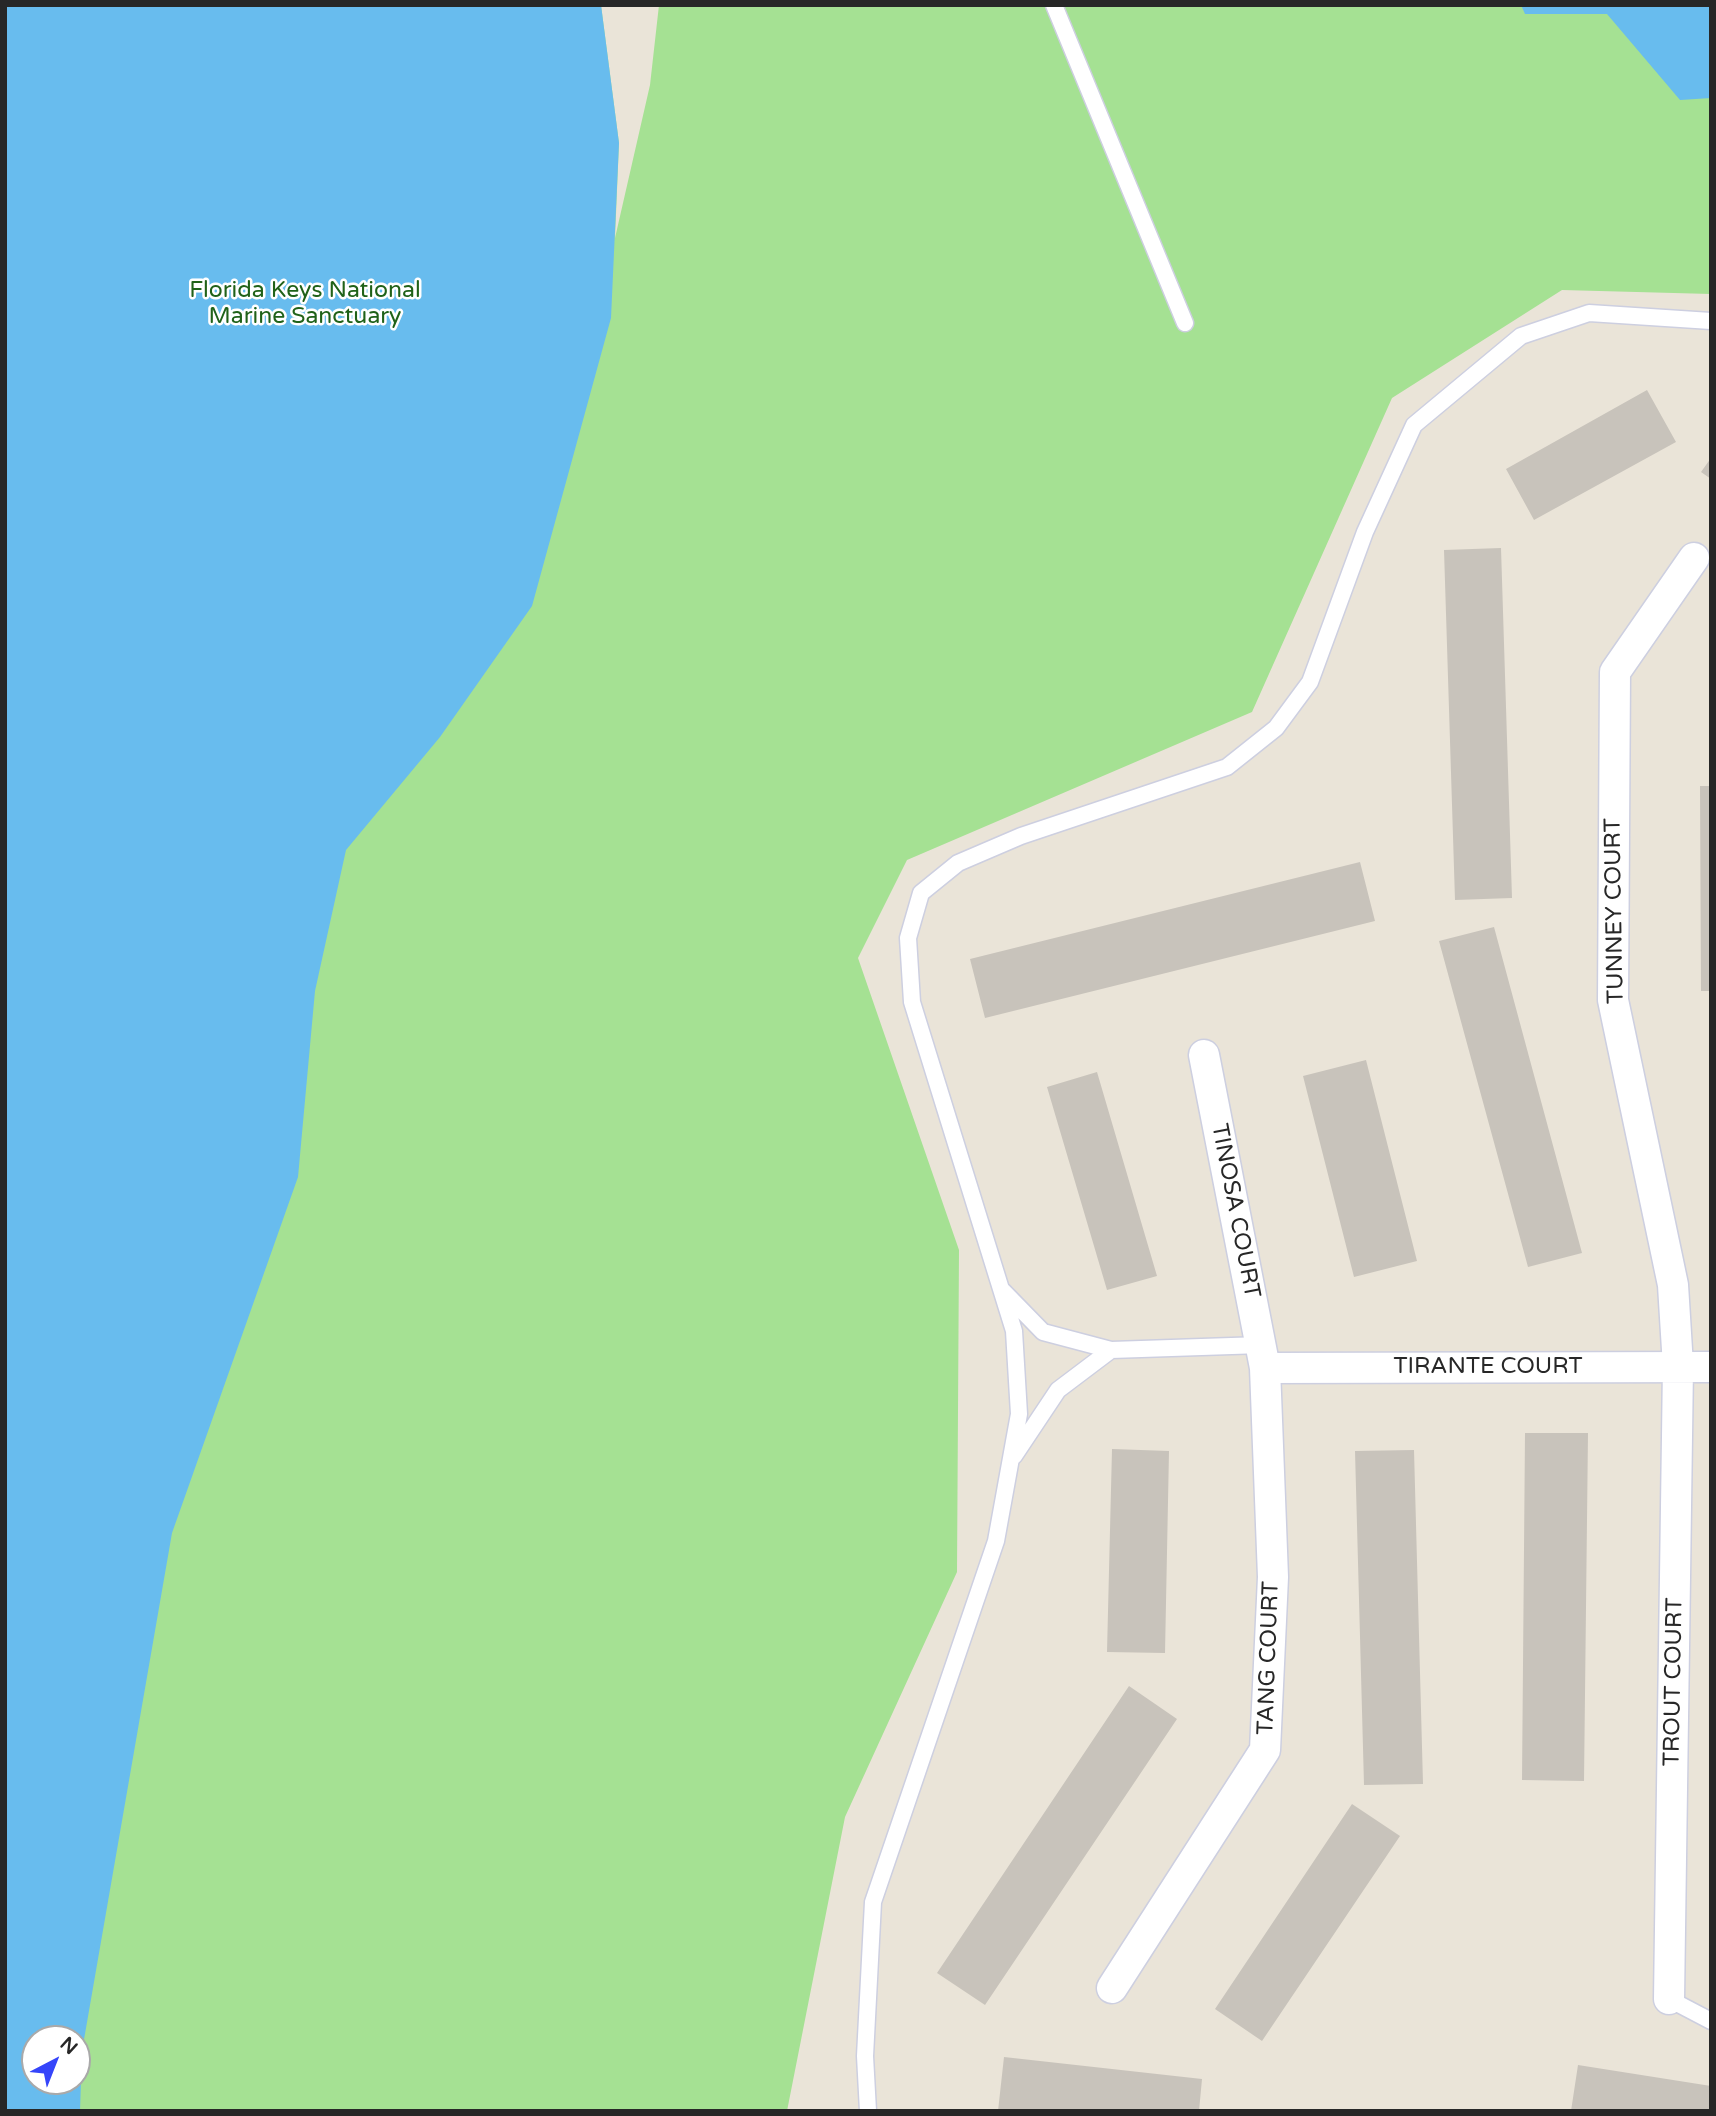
<!DOCTYPE html>
<html>
<head>
<meta charset="utf-8">
<style>
  body { margin:0 }
  #map { position:relative; width:1716px; height:2116px; overflow:hidden; background:#eae4d8; font-family:"Varela Round",sans-serif }
  canvas { display:block }
  .frame { position:absolute; inset:0; border:7px solid #272727; pointer-events:none }
  .north { position:absolute; left:21px; top:2025px; width:70px; height:70px; box-sizing:border-box; background:#fff; border:2px solid #a9a9a9; border-radius:50%; rotate:42deg; font-size:19px; font-weight:700; line-height:28px; text-align:center; color:#272727 }
  .north::after { content:''; display:block; margin:auto; width:24px; height:32px; background:#3545fa; clip-path:polygon(50% 0,100% 100%,50% 72%,0 100%) }
</style>
</head>
<body>
<div id="map">
<canvas width="1716" height="2116"></canvas>
<div class="frame"></div>
<div class="north">N</div>
</div>
<script>
const g = document.querySelector('canvas').getContext('2d');
g.lineJoin = 'round';
function fillPath(path, color) { g.fillStyle = color; g.fill(path, 'evenodd'); }
const shape = rows => new Path2D(rows.map(r => 'M' + r).join(''));
function strokePath(path, color, width, dash) { g.strokeStyle = color; g.lineWidth = width; g.lineCap = dash ? 'butt' : 'round'; g.setLineDash(dash || []); g.stroke(path); }
function label(font, color, halo, rows, align = 'center') {
  g.font = font + ' "Varela Round",sans-serif'; g.lineWidth = 5; g.setLineDash([]); g.textBaseline = 'middle'; g.strokeStyle = halo; g.fillStyle = color; for (const [text, x, y, turn = 0] of rows) {
    g.save(); g.translate(x, y); g.rotate((+turn || 0) * Math.PI / 180); g.textAlign = isNaN(turn) ? turn : align; if (halo) g.strokeText(text, 0, 0); g.fillText(text, 0, 0); g.restore();
  }
}
fillPath(shape([
  [5,5,601,5,619,143,615,238,650,85,659,5,1711,5,1711,294,1562,290,1392,398,1252,712,907,860,858,958,959,1250,957,1572,845,1817,787,2111,5,2111],
  [35,2039,77,2039,77,2081,35,2081]
]), '#a5e193');
fillPath(shape([
  [5,5,601,5,619,143,611,318,532,606,440,737,346,850,315,991,298,1177,172,1533,82,2051,80,2111,5,2111],
  [35,2039,77,2039,77,2081,35,2081],
  [1521,5,1711,5,1711,98,1680,100,1607,14,1525,14]
]), '#68bcee');
fillPath(shape([
  [1647,390,1676,442,1534,520,1506,469],
  [1711,458,1711,479,1701,472],
  [1501,548,1512,898,1455,900,1444,550],
  [1700,786,1711,786,1711,991,1701,991],
  [1360,862,1375,921,985,1018,970,959],
  [1494,927,1582,1253,1528,1267,1439,941],
  [1366,1060,1417,1261,1354,1277,1303,1076],
  [1097,1072,1157,1276,1107,1290,1047,1087],
  [1525,1433,1588,1433,1584,1781,1522,1780],
  [1112,1449,1169,1451,1165,1653,1107,1652],
  [1414,1450,1423,1784,1364,1785,1355,1451],
  [1129,1686,1177,1719,985,2005,937,1973],
  [1352,1804,1400,1836,1262,2041,1215,2009],
  [1004,2057,1202,2079,1199,2111,998,2111],
  [1578,2065,1711,2086,1711,2111,1571,2111]
]), '#c8c3bb');
const lane = shape([
  [1054,5,1185,323],
  [1003,1291,1043,1332,1111,1350],
  [1014,1456,1058,1390,1111,1350,1262,1345],
  [1669,1999,1711,2021],
  [868,2111,865,2056,873,1902,996,1541,1019,1414,1014,1331,912,1002,908,938,921,893,958,863,1021,836,1227,767,1276,728,1310,682,1365,532,1414,425,1521,336,1589,313,1711,321]
]);
const street = shape([
  [1265,1368,1711,1367],
  [1112,1988,1265,1750,1273,1577,1265,1368,1204,1055],
  [1669,1999,1678,1366,1673,1285,1613,1000,1615,672,1694,558]
]);
strokePath(lane, '#cdcfe0', 19);
strokePath(street, '#cdcfe0', 33);
strokePath(lane, '#fff', 16);
strokePath(street, '#fff', 30);
label('23px', '#206219', '#fff', [
  ["Florida Keys National",305,291],
  ["Marine Sanctuary",305,317]
]);
label('23px', '#272727', '#fff', [
  ["TUNNEY COURT",1615,911,-91],
  ["TINOSA COURT",1235,1211,79],
  ["TIRANTE COURT",1488,1367],
  ["TANG COURT",1269,1658,-88],
  ["TROUT COURT",1674,1682,-89]
]);
</script>
</body>
</html>
